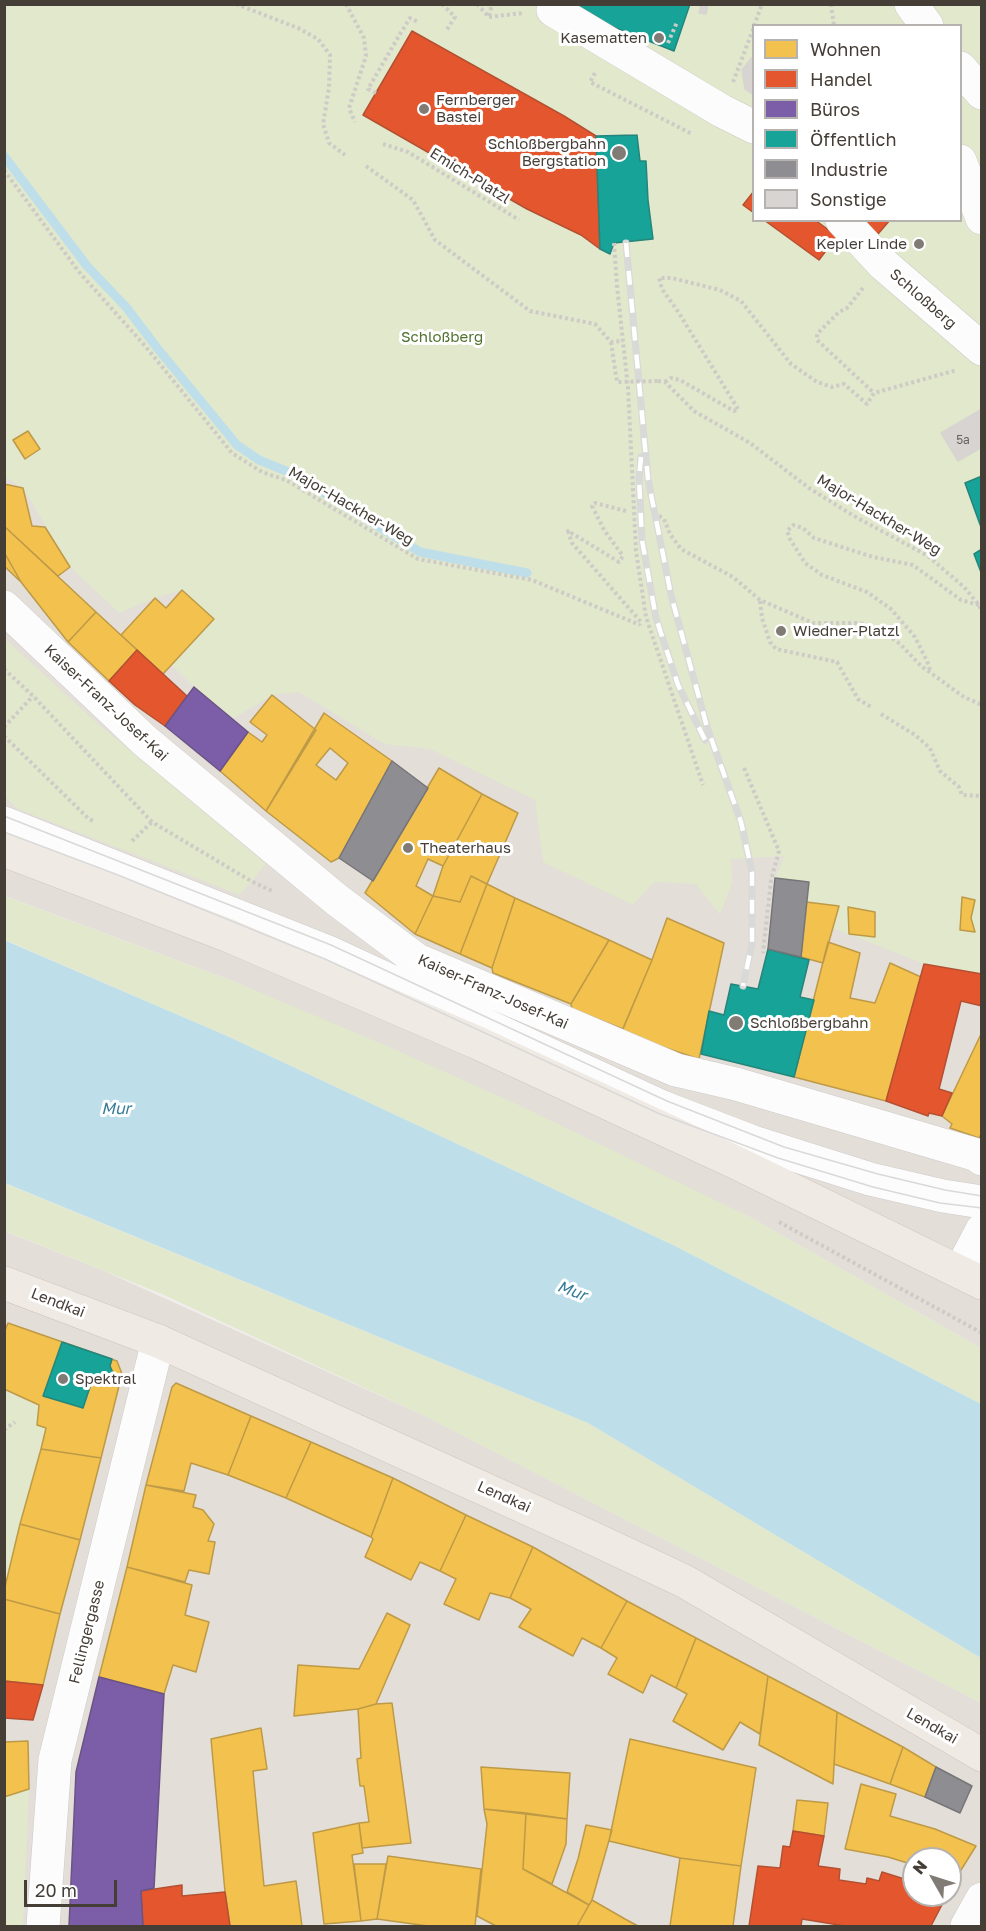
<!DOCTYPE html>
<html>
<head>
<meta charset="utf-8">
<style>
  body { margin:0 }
  #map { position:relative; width:986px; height:1931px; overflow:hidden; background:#f0edea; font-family:"Golos Text",sans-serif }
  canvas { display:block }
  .frame { position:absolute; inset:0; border:6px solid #453e37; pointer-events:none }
  .legend { position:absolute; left:752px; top:24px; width:210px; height:198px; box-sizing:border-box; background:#fff; border:2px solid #b5b2af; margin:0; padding:8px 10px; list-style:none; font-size:18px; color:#453e37 }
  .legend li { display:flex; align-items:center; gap:12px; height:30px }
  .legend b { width:30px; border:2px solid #b5b2af }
  .north { position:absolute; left:902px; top:1847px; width:60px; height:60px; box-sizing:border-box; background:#fff; border:2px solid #b5b2af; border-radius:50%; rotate:309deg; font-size:16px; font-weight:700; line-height:24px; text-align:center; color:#453e37 }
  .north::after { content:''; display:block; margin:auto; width:21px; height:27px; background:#817b76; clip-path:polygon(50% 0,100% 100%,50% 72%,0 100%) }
  .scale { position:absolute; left:24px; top:1880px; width:93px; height:27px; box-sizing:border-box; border:3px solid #453e37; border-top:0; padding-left:8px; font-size:18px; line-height:21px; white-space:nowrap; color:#453e37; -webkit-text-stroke:4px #fff; paint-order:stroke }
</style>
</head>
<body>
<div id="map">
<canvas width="986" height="1931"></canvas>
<div class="frame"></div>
<ul class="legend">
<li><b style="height:16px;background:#f2c14e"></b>Wohnen</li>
<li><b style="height:16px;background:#e4572e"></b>Handel</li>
<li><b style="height:16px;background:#7b5ea7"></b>Büros</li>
<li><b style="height:16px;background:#17a398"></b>Öffentlich</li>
<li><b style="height:16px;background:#8d8d92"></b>Industrie</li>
<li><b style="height:16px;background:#d8d4d1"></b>Sonstige</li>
</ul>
<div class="north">N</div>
<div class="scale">20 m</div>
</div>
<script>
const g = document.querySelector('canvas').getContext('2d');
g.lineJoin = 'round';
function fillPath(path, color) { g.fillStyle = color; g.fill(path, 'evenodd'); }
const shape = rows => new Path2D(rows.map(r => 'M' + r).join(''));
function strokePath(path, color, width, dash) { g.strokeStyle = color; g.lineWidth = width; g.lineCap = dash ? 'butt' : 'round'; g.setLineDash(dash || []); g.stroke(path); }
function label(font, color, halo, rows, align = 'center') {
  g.font = font + ' "Golos Text",sans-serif'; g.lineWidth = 6; g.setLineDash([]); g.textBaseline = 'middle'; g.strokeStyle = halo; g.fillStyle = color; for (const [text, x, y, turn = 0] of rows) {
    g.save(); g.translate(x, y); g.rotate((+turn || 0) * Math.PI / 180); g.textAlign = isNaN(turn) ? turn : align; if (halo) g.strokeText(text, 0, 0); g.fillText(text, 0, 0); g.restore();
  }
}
fillPath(shape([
  [4,392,730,858,784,856,981,886,981,1348,748,1216,238,983,5,896],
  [4,1231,102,1270,423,1415,981,1703,981,1926,5,1926],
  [914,1859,950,1859,950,1895,914,1895]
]), '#e3ded8');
fillPath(shape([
  [4,5,981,5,981,974,924,964,833,928,839,906,806,902,808,882,775,878,784,856,731,859,732,883,720,915,696,884,654,882,633,905,543,862,535,800,430,749,384,744,299,692,272,695,233,719,194,687,172,665,213,619,182,590,155,598,119,613,70,567,23,488,5,477],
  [754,26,960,26,960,220,754,220],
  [4,638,96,722,266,864,240,895,18,809,5,797],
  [4,896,238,983,387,1046,521,1106,748,1216,981,1348,981,1404,673,1245,227,1036,5,940],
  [4,1183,588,1423,981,1658,981,1703,423,1415,162,1294,5,1231],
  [5,1389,39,1405,37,1425,46,1428,5,1591],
  [29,1789,23,1926,5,1926,4,1797]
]), '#e1e8cc');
fillPath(shape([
  [4,940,227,1036,673,1245,981,1404,981,1658,588,1423,5,1183]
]), '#bedfea');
const homes = shape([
  [28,431,40,449,25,459,13,440,28,431],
  [4,484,23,488,32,526,45,527,70,567,58,576,4,526,4,484],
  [4,526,96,612,68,642,21,582,4,552,4,526],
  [4,552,21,582,4,566,4,552],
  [182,590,214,619,163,674,121,635,155,598,166,608,182,590],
  [96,612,137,650,109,681,68,642,96,612],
  [272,695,316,730,266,811,220,771,248,732,262,742,267,735,250,722,272,695],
  [324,713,392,761,339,858,331,862,266,811,324,713],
  [330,748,348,763,336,780,316,765,330,748],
  [439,768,482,794,443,866,428,859,416,886,433,896,415,934,365,893,439,768],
  [482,794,518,813,487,884,471,876,460,902,433,896,443,866,482,794],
  [471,876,487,884,460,954,415,934,433,896,460,902,471,876],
  [487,884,515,898,492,968,460,954,487,884],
  [962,897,975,900,971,918,975,932,960,930,962,897],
  [515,898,609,940,571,1004,493,973,492,968,515,898],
  [806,902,839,906,823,963,801,957,806,902],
  [848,907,875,912,875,937,849,934,848,907],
  [667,918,724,943,699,1059,621,1033,652,960,667,918],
  [609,940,652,960,623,1029,572,1009,571,1004,609,940],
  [828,942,860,953,850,998,875,1003,890,963,921,977,886,1101,794,1077,828,942],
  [982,1032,982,1132,979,1138,950,1128,952,1124,942,1116,982,1032],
  [8,1323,117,1361,122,1374,101,1458,41,1449,46,1428,37,1425,39,1405,4,1389,4,1333,8,1323],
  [176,1383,251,1416,228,1475,191,1463,184,1491,146,1485,172,1387,176,1383],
  [251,1416,311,1442,286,1498,228,1475,251,1416],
  [311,1442,393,1478,371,1537,286,1498,311,1442],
  [41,1449,101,1458,80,1540,20,1524,41,1449],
  [393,1478,466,1515,440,1571,420,1562,411,1580,365,1557,373,1539,371,1537,393,1478],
  [146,1485,196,1495,193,1507,203,1510,214,1524,208,1541,215,1542,209,1574,189,1570,185,1582,127,1567,146,1485],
  [466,1515,533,1547,510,1598,490,1593,479,1620,444,1604,456,1579,440,1571,466,1515],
  [20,1524,80,1540,60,1614,4,1599,4,1591,20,1524],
  [533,1547,627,1601,601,1648,582,1638,573,1656,519,1627,531,1609,510,1598,533,1547],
  [127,1567,192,1585,185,1615,209,1622,196,1672,173,1665,164,1694,99,1677,127,1567],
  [4,1599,60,1614,43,1685,4,1681,4,1599],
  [627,1601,696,1638,676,1688,651,1675,643,1693,608,1674,617,1658,601,1648,627,1601],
  [387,1613,410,1625,376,1704,358,1709,294,1716,298,1665,359,1669,387,1613],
  [696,1638,768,1676,760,1734,740,1722,723,1750,673,1721,687,1694,676,1688,696,1638],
  [768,1676,837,1712,833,1784,759,1745,768,1676],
  [392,1703,411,1843,362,1848,359,1823,369,1822,364,1786,360,1786,357,1759,361,1758,358,1709,376,1704,392,1703],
  [837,1712,903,1747,890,1784,834,1764,837,1712],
  [261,1728,267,1769,253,1771,264,1886,296,1881,302,1926,230,1926,225,1892,211,1739,261,1728],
  [630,1739,756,1768,741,1866,680,1858,609,1841,630,1739],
  [28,1741,29,1789,4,1797,4,1742,28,1741],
  [903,1747,936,1767,925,1797,890,1784,903,1747],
  [481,1767,570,1773,567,1819,484,1809,481,1767],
  [861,1784,896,1794,890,1816,935,1829,976,1846,956,1878,950,1876,950,1859,914,1859,914,1865,888,1857,845,1849,861,1784],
  [797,1800,828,1803,824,1836,793,1831,797,1800],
  [484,1809,526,1813,523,1869,589,1905,577,1926,496,1926,477,1916,487,1824,484,1809],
  [526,1813,567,1819,566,1844,552,1884,523,1869,526,1813],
  [359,1823,363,1853,352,1855,361,1921,324,1924,313,1833,359,1823],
  [586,1825,612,1830,592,1900,589,1905,567,1892,578,1859,586,1825],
  [388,1856,481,1869,475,1926,428,1926,377,1919,388,1856],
  [680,1858,741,1866,733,1926,670,1926,680,1858],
  [354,1864,386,1864,377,1919,361,1921,354,1864],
  [592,1900,625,1919,638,1926,577,1926,592,1900]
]);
fillPath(homes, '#f2c14e');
strokePath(homes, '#be9a47', 1.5);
const shops = shape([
  [412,31,564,116,596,136,600,249,581,235,527,209,363,115,412,31],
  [754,191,754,213,743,205,754,191],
  [764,220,815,220,837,236,819,260,764,220],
  [854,220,890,220,872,241,854,220],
  [137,650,187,696,165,726,135,705,109,681,137,650],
  [924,964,982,974,982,1006,961,1001,939,1089,952,1093,942,1116,929,1113,928,1116,886,1101,924,964],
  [4,1681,43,1685,33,1720,4,1718,4,1681],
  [793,1831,824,1836,818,1866,840,1869,839,1880,866,1884,867,1878,879,1881,882,1872,914,1882,914,1895,947,1895,931,1926,845,1926,802,1919,801,1926,749,1926,758,1866,780,1868,783,1846,790,1847,793,1831],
  [182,1885,182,1896,225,1892,230,1926,143,1926,141,1891,182,1885]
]);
fillPath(shops, '#e4572e');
strokePath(shops, '#b45031', 1.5);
const offices = shape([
  [194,687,248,732,220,771,165,726,194,687],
  [99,1677,164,1694,154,1888,141,1891,143,1926,69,1926,76,1772,99,1677]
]);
fillPath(offices, '#7b5ea7');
strokePath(offices, '#6b5485', 1.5);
const public = shape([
  [566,4,690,4,674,51,570,10,566,4],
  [637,135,640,161,646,161,648,200,653,239,614,243,610,254,600,249,596,136,637,135],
  [982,476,982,530,965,483,982,476],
  [982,549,982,575,974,554,982,549],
  [768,949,809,960,800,997,814,1000,794,1077,701,1054,709,1011,724,1015,731,984,758,989,768,949],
  [62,1342,112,1359,110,1366,114,1375,111,1384,79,1374,77,1384,90,1387,83,1408,43,1396,62,1342]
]);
fillPath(public, '#17a398');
strokePath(public, '#25857b', 1.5);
const industry = shape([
  [392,761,428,788,373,881,339,858,392,761],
  [775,878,809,882,801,957,768,949,775,878],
  [936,1767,972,1786,960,1813,925,1797,936,1767]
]);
fillPath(industry, '#8d8d92');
strokePath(industry, '#777577', 1.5);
strokePath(shape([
  [4,156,87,266,126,307,158,349,237,445,259,460,291,473,420,552,527,573]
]), '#bedfea', 9);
const building = shape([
  [701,4,708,5,706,14,699,13,701,4],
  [754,55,754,95,745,89,742,70,754,55],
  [982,409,982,447,958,461,941,433,982,409]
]);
fillPath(building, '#d8d4d1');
strokePath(building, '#d8d4d0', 1.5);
const minor = shape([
  [911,4,927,26],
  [553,10,722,111,754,127],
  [960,68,982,93],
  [960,161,982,218],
  [842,220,883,264,982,349],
  [4,607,145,741,337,900,417,960,676,1070,736,1084,977,1155,982,1159],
  [4,823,328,952,662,1107,753,1142,870,1179,943,1196,982,1202],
  [960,1272,982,1230],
  [43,1926,55,1760,158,1341],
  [967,1926,982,1899]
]);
const major = shape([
  [4,850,227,935,478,1043,739,1164,982,1283],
  [4,1283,158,1341,588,1536,684,1581,982,1755]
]);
strokePath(minor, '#cecbc8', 34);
strokePath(major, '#d1c6b9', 34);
strokePath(shape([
  [236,4,298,28,318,39,330,55,329,88,323,124,329,143,345,155],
  [346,4,364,38,366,56,349,108,355,122],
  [442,4,455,17,446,31],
  [477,4,489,17],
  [831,4,834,26],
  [489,16,492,4],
  [489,17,523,13],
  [754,26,762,4],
  [668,43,677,22],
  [595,73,590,82,692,134],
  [733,82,754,27],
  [376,93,368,89,400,34,410,18,418,22],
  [383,144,408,152,519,220],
  [366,166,413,200,435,240,530,311,595,324,611,342,623,341],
  [4,170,79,272,146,347,232,453,262,472,286,480,418,559,532,580,640,625],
  [614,243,617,286,628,388,636,551,646,617,703,785],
  [863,288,847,308,839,312,817,334,817,340,874,393],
  [658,381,665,382,694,411,750,443,809,488,854,516,928,556,964,587,979,605,982,612],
  [665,382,671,378,680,380,734,411,738,409],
  [738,409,679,313,662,289,659,278,672,278,720,290,741,301,791,364,817,382,832,387,844,384,867,404,874,393,957,370],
  [626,511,595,503,592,506,604,530,623,556,619,562,568,531,572,543,641,622,640,625],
  [659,516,664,519,670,534,681,549,733,577,760,600,813,623,860,623,884,632,900,644,921,666,964,697,982,705],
  [760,601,762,618,770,642,776,649,837,662,858,699,871,707],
  [4,669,33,696,152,822,251,881,272,891],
  [930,670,927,661,915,637,891,609,867,592,822,575,805,563,790,539,787,531,793,525,803,528,814,538,873,557,913,565,961,600,979,605],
  [881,714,915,735,930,748,940,771,959,787,962,795,982,796],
  [4,727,33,696],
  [4,736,89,819,95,822],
  [744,768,779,851,771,880,763,953],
  [132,841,152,822],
  [779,1222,982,1333],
  [4,1430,15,1422]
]), '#cecbc7', 4, [3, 3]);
strokePath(minor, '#fdfcfc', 33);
strokePath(major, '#f0eae4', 33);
strokePath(shape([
  [4,816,331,945,667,1101,756,1136,784,1147,878,1174,945,1190,982,1196],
  [4,832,118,875,325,959,660,1114,778,1158,873,1187,940,1203,982,1208]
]), '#d9d9d8', 1.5);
const rail = shape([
  [626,243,648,479,671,595,707,727,741,822,752,872,752,943,743,986],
  [641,457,639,478,642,540,656,618,678,685,705,740]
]);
strokePath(rail, '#d9d9d8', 7);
strokePath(rail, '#fff', 4.5, [14]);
strokePath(shape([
  [611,342,617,382,658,381]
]), '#cecbc7', 4, [3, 3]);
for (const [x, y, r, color] of [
  [659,38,6,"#817b76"],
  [424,109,6,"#817b76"],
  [619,153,8,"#817b76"],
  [919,244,6,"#817b76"],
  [781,631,6,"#817b76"],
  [408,848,6,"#817b76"],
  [736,1023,8,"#817b76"],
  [63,1379,6,"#817b76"]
]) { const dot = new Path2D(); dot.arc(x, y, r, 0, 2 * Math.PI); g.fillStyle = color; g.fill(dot); strokePath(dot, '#fff', 2); }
label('12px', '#6b655f', null, [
  ["5a",963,440]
]);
label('15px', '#453e37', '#fff', [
  ["Kasematten",647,38,"right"],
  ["Fernberger",436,100],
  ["Bastei",436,117],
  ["Schloßbergbahn",606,144,"right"],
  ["Bergstation",606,161,"right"],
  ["Kepler Linde",907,244,"right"],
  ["Wiedner-Platzl",793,631],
  ["Theaterhaus",420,848],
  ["Schloßbergbahn",750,1023],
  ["Spektral",75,1379]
], 'left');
label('15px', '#453e37', '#fff', [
  ["Emich-Platzl",470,176,32],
  ["Schloßberg",923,299,41],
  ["Major-Hackher-Weg",351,506,30],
  ["Major-Hackher-Weg",879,515,31],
  ["Kaiser-Franz-Josef-Kai",106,703,43],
  ["Kaiser-Franz-Josef-Kai",493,992,24],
  ["Lendkai",58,1303,21],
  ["Lendkai",504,1497,24],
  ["Fellingergasse",87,1632,-76],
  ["Lendkai",932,1726,30]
]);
label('15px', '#52722f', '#fff', [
  ["Schloßberg",442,337]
]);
label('italic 16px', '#357d99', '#fff', [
  ["Mur",116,1109],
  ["Mur",572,1291,21]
]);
</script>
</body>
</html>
